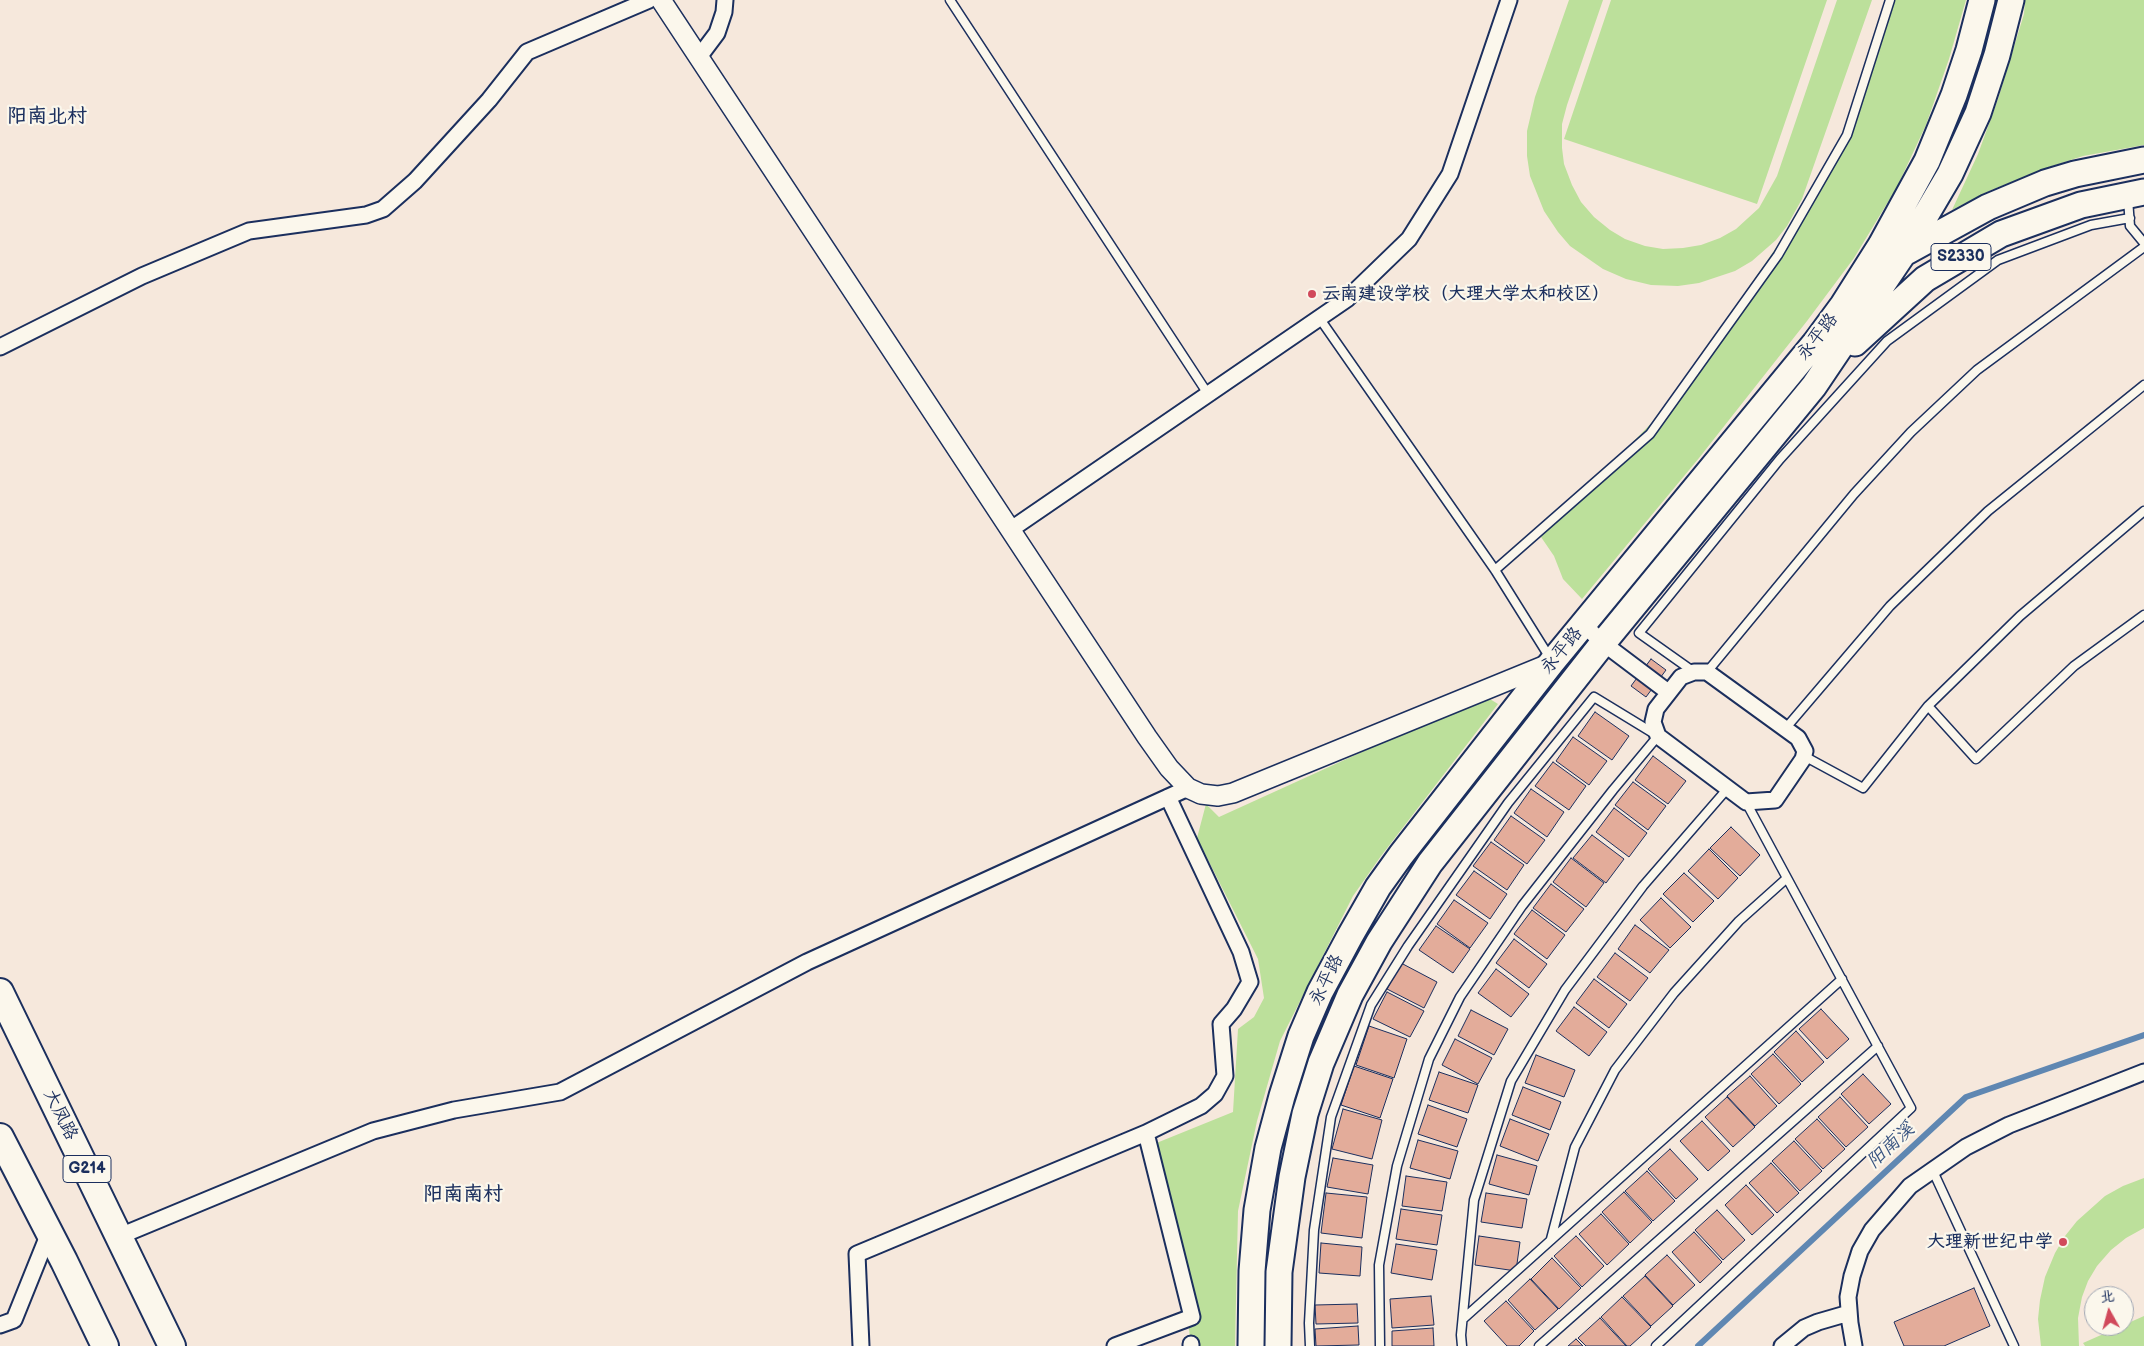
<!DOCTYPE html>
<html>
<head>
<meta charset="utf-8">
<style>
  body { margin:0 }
  #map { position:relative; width:2144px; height:1346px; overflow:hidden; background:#f6e8dc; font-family:"Balsamiq Sans","LXGW WenKai TC",sans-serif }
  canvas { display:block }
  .north { position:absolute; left:2084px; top:1286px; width:50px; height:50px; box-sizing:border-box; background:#fbf7ec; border:1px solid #a1a7b3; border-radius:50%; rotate:353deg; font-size:14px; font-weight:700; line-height:20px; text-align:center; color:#1b2f5e }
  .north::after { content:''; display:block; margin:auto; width:18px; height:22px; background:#d1495b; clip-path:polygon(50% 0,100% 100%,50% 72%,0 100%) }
</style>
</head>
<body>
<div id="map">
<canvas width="2144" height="1346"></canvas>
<div class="north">北</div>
</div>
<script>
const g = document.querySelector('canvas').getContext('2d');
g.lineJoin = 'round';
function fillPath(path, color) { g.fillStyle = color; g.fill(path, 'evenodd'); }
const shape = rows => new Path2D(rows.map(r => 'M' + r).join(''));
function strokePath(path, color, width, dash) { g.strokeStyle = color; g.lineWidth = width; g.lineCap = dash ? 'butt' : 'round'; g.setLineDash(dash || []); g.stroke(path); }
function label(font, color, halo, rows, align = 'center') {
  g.font = font + ' "Balsamiq Sans","LXGW WenKai TC",sans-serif'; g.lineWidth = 4.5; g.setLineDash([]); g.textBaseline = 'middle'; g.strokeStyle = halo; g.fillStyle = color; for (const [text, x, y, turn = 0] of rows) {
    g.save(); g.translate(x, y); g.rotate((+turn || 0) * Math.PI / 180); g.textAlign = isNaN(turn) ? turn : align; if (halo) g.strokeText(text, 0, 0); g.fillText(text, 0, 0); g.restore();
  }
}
fillPath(shape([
  [1569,0,1603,0,1567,105,1562,124,1562,148,1564,164,1572,185,1581,202,1594,217,1610,230,1625,239,1645,246,1663,249,1683,248,1701,245,1720,238,1736,229,1759,208,1777,176,1837,0,1872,0,1802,199,1787,226,1776,240,1752,261,1735,271,1699,283,1678,286,1651,285,1626,279,1603,269,1570,246,1558,232,1544,211,1530,176,1527,156,1527,131,1535,97],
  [1611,0,1827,0,1757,204,1564,139],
  [1890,0,1966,0,1949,59,1926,125,1897,187,1854,258,1807,321,1699,458,1582,599,1563,579,1554,556,1541,537,1664,410,1780,242,1859,108],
  [2025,0,2144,0,2144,145,2083,156,2049,167,1989,191,1952,210,1978,154,1998,99,2024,14],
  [1485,696,1498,704,1381,856,1353,896,1280,1041,1257,1121,1238,1211,1235,1346,1191,1346,1188,1321,1154,1144,1233,1112,1238,1029,1254,1017,1264,998,1258,959,1197,838,1206,804,1219,817],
  [2144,1178,2144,1228,2126,1238,2111,1250,2097,1266,2088,1281,2082,1297,2078,1318,2079,1346,2041,1346,2038,1319,2040,1300,2045,1277,2055,1253,2065,1236,2077,1221,2105,1196,2123,1186],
  [2144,1316,2144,1346,2085,1346,2083,1343]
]), '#bce09b');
strokePath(shape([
  [1698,1346,1966,1097,2144,1035]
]), '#5f87b2', 6);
const building = shape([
  [1651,659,1666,670,1646,697,1631,686,1651,659],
  [1595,712,1629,736,1612,760,1578,736,1595,712],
  [1573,737,1607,761,1589,785,1556,761,1573,737],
  [1653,756,1686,781,1668,804,1635,780,1653,756],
  [1553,762,1586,786,1569,810,1535,786,1553,762],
  [1633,782,1666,806,1648,830,1615,805,1633,782],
  [1531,789,1564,812,1547,837,1514,813,1531,789],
  [1614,808,1647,833,1629,857,1596,832,1614,808],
  [1511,816,1545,840,1527,864,1494,840,1511,816],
  [1731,827,1760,855,1740,876,1710,848,1731,827],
  [1592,835,1624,859,1606,883,1573,858,1592,835],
  [1491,842,1524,865,1507,890,1473,866,1491,842],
  [1709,849,1738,878,1718,899,1688,871,1709,849],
  [1571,858,1604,883,1586,907,1553,882,1571,858],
  [1474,871,1507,894,1490,919,1456,895,1474,871],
  [1684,873,1714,901,1693,922,1663,894,1684,873],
  [1551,884,1584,909,1566,932,1533,908,1551,884],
  [1661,898,1691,927,1670,948,1640,920,1661,898],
  [1454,900,1488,923,1470,948,1437,924,1454,900],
  [1532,910,1565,935,1547,959,1514,934,1532,910],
  [1635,925,1669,950,1650,973,1618,949,1635,925],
  [1436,926,1470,949,1453,973,1419,950,1436,926],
  [1514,939,1547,964,1529,988,1496,963,1514,939],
  [1615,953,1648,978,1630,1001,1597,977,1615,953],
  [1401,963,1437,982,1424,1008,1387,989,1401,963],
  [1496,969,1529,994,1511,1017,1478,993,1496,969],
  [1594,979,1627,1004,1609,1028,1576,1003,1594,979],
  [1387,992,1424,1011,1410,1037,1373,1019,1387,992],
  [1574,1007,1607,1032,1589,1056,1556,1031,1574,1007],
  [1821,1009,1849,1039,1827,1059,1799,1029,1821,1009],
  [1471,1010,1508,1029,1494,1055,1458,1036,1471,1010],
  [1369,1026,1407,1039,1394,1078,1356,1065,1369,1026],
  [1796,1031,1824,1062,1802,1082,1774,1052,1796,1031],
  [1455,1039,1492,1058,1478,1084,1442,1065,1455,1039],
  [1773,1054,1801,1084,1779,1104,1751,1074,1773,1054],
  [1536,1055,1575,1070,1564,1097,1525,1083,1536,1055],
  [1354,1066,1393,1079,1380,1118,1341,1105,1354,1066],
  [1439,1072,1478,1085,1468,1113,1429,1100,1439,1072],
  [1863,1074,1891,1104,1869,1124,1841,1094,1863,1074],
  [1750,1076,1777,1106,1755,1126,1727,1096,1750,1076],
  [1523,1087,1561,1102,1550,1130,1512,1115,1523,1087],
  [1727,1097,1755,1127,1733,1147,1705,1117,1727,1097],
  [1840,1097,1868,1127,1846,1147,1818,1117,1840,1097],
  [1428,1105,1467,1119,1457,1147,1418,1134,1428,1105],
  [1343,1109,1382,1120,1372,1159,1332,1149,1343,1109],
  [1510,1119,1549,1134,1538,1161,1500,1146,1510,1119],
  [1817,1119,1845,1149,1823,1169,1795,1139,1817,1119],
  [1702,1121,1730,1151,1708,1171,1680,1141,1702,1121],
  [1418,1140,1458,1151,1450,1179,1410,1168,1418,1140],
  [1794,1141,1822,1171,1800,1191,1772,1161,1794,1141],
  [1670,1149,1698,1179,1676,1199,1648,1169,1670,1149],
  [1497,1155,1537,1166,1529,1195,1489,1184,1497,1155],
  [1333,1158,1373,1165,1368,1194,1327,1187,1333,1158],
  [1771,1163,1799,1193,1777,1213,1749,1183,1771,1163],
  [1647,1171,1675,1201,1653,1221,1625,1191,1647,1171],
  [1406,1176,1447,1182,1442,1211,1402,1206,1406,1176],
  [1746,1185,1774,1215,1752,1235,1725,1205,1746,1185],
  [1624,1192,1652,1222,1630,1243,1602,1212,1624,1192],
  [1326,1193,1367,1197,1362,1238,1321,1233,1326,1193],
  [1486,1193,1527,1199,1522,1228,1481,1222,1486,1193],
  [1401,1209,1442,1215,1437,1245,1396,1239,1401,1209],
  [1717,1210,1745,1240,1723,1260,1695,1230,1717,1210],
  [1601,1214,1629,1244,1607,1265,1579,1234,1601,1214],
  [1694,1232,1722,1262,1700,1283,1672,1252,1694,1232],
  [1479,1236,1520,1242,1516,1271,1475,1265,1479,1236],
  [1576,1236,1604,1266,1582,1287,1554,1256,1576,1236],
  [1321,1243,1362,1247,1360,1276,1319,1273,1321,1243],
  [1396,1244,1437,1250,1432,1280,1391,1273,1396,1244],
  [1667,1255,1695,1285,1673,1305,1645,1275,1667,1255],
  [1552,1258,1581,1288,1559,1309,1531,1279,1552,1258],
  [1645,1276,1673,1306,1651,1326,1623,1296,1645,1276],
  [1530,1279,1558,1309,1535,1330,1508,1300,1530,1279],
  [1974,1288,1990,1326,1944,1346,1904,1346,1894,1322,1974,1288],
  [1431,1296,1434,1325,1392,1328,1390,1299,1431,1296],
  [1622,1297,1651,1327,1630,1346,1627,1346,1601,1317,1622,1297],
  [1506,1301,1534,1331,1519,1346,1507,1346,1484,1321,1506,1301],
  [1357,1304,1358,1323,1316,1324,1315,1305,1357,1304],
  [1600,1318,1626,1346,1586,1346,1578,1338,1600,1318],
  [1358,1326,1359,1345,1316,1346,1315,1329,1358,1326],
  [1433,1328,1434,1346,1392,1346,1392,1331,1433,1328],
  [1576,1339,1583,1346,1568,1346,1576,1339]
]);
fillPath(building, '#e3ac9a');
strokePath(building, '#1b2f5e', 1);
const service = shape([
  [950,0,1208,394],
  [2128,199,2130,226,2144,243],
  [1320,319,1495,570,1550,658],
  [1495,570,1650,434,1778,255,1847,135,1890,0],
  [1694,672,1639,633,1780,459,1887,341,1998,260,2091,225,2130,218],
  [1707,672,1854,494,1911,432,1977,370,2144,247],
  [1928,706,1976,759,2074,666,2144,615],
  [1785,729,1890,606,1988,511,2144,385],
  [1804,756,1863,788,1928,706,2020,616,2144,511],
  [1932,1169,2014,1346],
  [1551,1239,1575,1147,1615,1070,1674,993,1739,921,1787,878],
  [1463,1319,1842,979],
  [1310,1346,1309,1323,1314,1230,1331,1117,1371,1005,1408,946,1508,803,1594,697,1658,736,1613,790,1522,906,1460,997,1429,1059,1397,1166,1379,1265,1380,1346],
  [1462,1346,1461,1335,1474,1200,1511,1081,1565,990,1643,886,1728,788],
  [1539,1346,1878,1046],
  [1656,1346,1911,1108,1746,802]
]);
const minor = shape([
  [699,57,717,33,724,12,725,0],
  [0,347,142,276,249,231,366,215,383,209,415,181,489,100,527,52,649,0],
  [1010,530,1347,299,1409,239,1450,174,1509,0],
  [1583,624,1603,643,1668,692],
  [1694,672,1707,672,1798,738,1805,751,1803,759,1775,800,1746,802,1658,736,1653,722,1656,709,1681,677,1694,672],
  [1146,1133,1201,1106,1215,1094,1225,1076,1221,1024,1234,1009,1250,982,1241,952,1168,797],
  [120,1236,373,1131,454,1110,560,1092,807,962,1188,788],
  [0,1325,14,1320,49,1233],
  [1191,1344,1191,1346],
  [861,1346,857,1254,1146,1133,1192,1317,1115,1346],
  [1782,1346,1804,1328,1818,1322,1849,1313],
  [1854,1346,1850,1323,1848,1297,1852,1276,1860,1251,1872,1230,1910,1186,1966,1147,2009,1125,2144,1072]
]);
const tertiary = shape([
  [661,0,1147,737,1169,768,1188,788,1201,794,1218,796,1233,793,1551,663]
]);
const primary = shape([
  [1906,252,1988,207,2045,183,2075,174,2144,160],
  [1855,343,1925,279,2001,234,2081,205,2144,192],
  [1251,1346,1252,1271,1257,1210,1268,1148,1282,1096,1301,1036,1320,992,1350,936,1378,887,1401,855,1552,662,1815,343,1843,305,1881,245,1927,161,1954,95,1969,50,1982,0],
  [1278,1346,1279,1272,1292,1177,1305,1114,1321,1063,1350,995,1379,942,1430,863,1603,643,1814,386,1903,254,1950,174,1978,113,1997,55,2011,0]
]);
const trunk = shape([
  [0,992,172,1346],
  [0,1137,64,1261,105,1346]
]);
strokePath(service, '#1b2f5e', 11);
strokePath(minor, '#1b2f5e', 19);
strokePath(tertiary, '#1b2f5e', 22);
strokePath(primary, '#1b2f5e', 29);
strokePath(trunk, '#1b2f5e', 30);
strokePath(service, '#fbf7ec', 8);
strokePath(minor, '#fbf7ec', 15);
strokePath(tertiary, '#fbf7ec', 19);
strokePath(primary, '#fbf7ec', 25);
strokePath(trunk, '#fbf7ec', 26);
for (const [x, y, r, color] of [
  [1312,294,5,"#d1495b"],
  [2063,1242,5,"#d1495b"]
]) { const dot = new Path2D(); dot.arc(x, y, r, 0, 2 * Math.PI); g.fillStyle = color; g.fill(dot); strokePath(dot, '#fbf7ec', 2); }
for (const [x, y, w] of [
  [1961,257,60],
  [87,1169,48]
]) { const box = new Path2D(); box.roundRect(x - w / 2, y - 13.5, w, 27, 4); g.fillStyle = '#fbf7ec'; g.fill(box); strokePath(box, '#1b2f5e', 1); }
label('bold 16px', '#1b2f5e', null, [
  ["S2330",1961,257],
  ["G214",87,1169]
]);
label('bold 18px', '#1b2f5e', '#fbf7ec', [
  ["云南建设学校（大理大学太和校区）",1322,294],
  ["大理新世纪中学",2053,1242,"right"]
], 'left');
label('18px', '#1b2f5e', '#fbf7ec', [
  ["永平路",1818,337,-52],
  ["永平路",1562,651,-51],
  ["永平路",1327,980,-64],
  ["大凤路",60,1115,64]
]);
label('italic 19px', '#385481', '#fbf7ec', [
  ["阳南溪",1891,1146,-43]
]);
label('bold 20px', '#1b2f5e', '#fbf7ec', [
  ["阳南北村",47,117],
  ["阳南南村",463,1195]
]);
</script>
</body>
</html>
